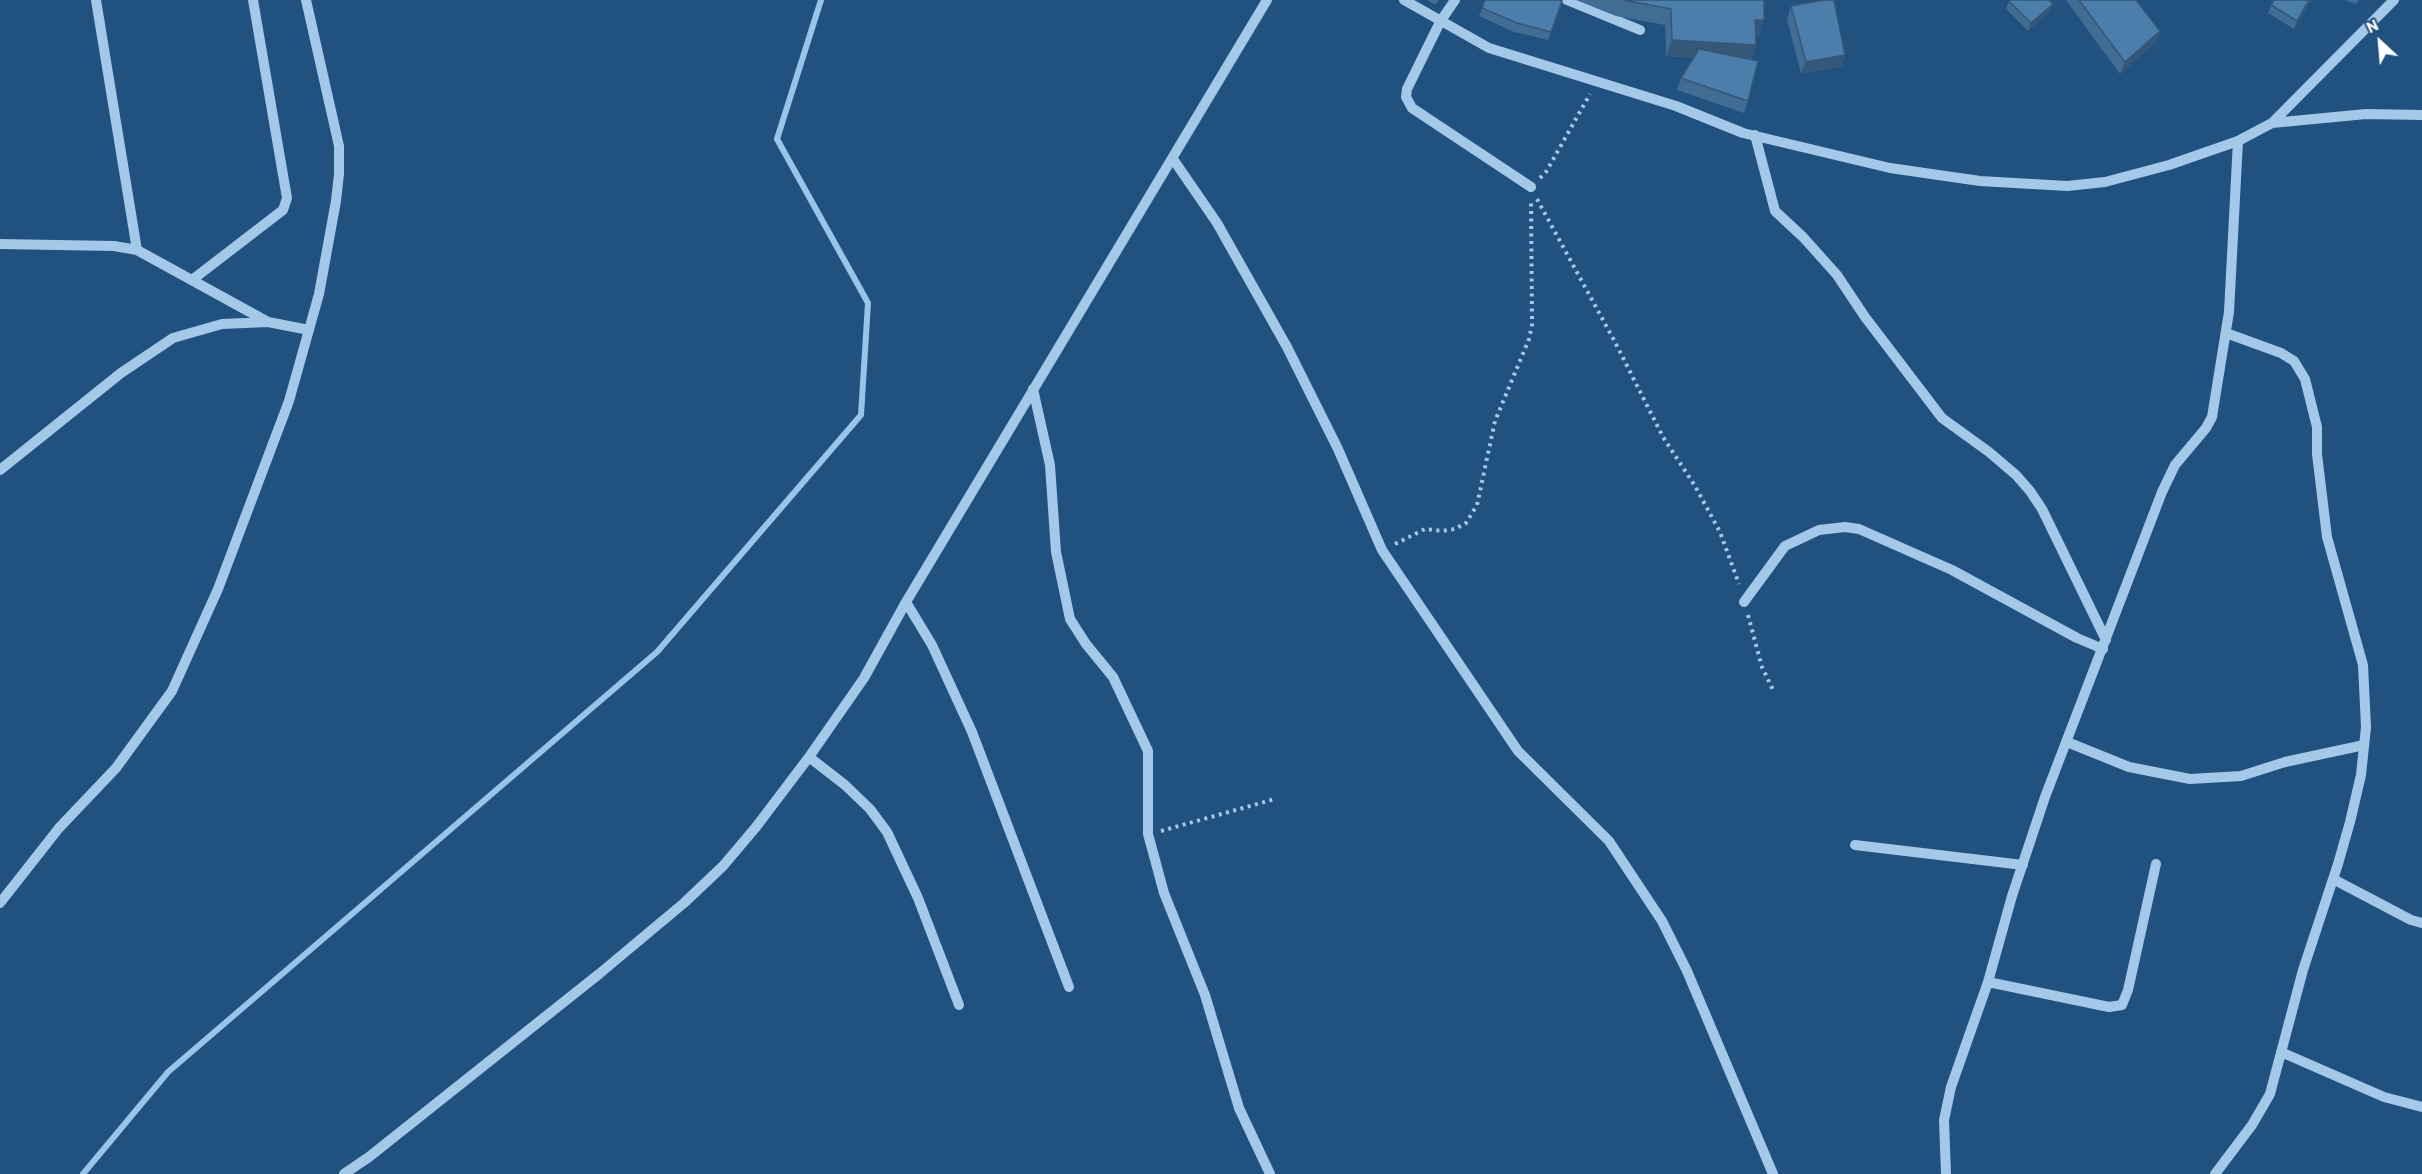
<!DOCTYPE html>
<html>
<head>
<meta charset="utf-8">
<style>
  body { margin:0 }
  #map { position:relative; width:2422px; height:1174px; overflow:hidden; background:#20517f; font-family:Barlow,sans-serif }
  canvas { display:block }
  .north { position:absolute; left:2350px; top:12px; width:60px; height:60px; -webkit-text-stroke:4px #20517f; paint-order:stroke; rotate:334deg; font-size:16px; font-weight:700; line-height:24px; text-align:center; color:#fff }
  .north::after { content:''; display:block; margin:auto; width:21px; height:27px; background:#fff; clip-path:polygon(50% 0,100% 100%,50% 72%,0 100%) }
</style>
</head>
<body>
<div id="map">
<canvas width="2422" height="1174"></canvas>
<div class="north">N</div>
</div>
<script>
const g = document.querySelector('canvas').getContext('2d');
g.lineJoin = 'round';
const shape = rows => new Path2D(rows.map(r => 'M' + r).join(''));
function strokePath(path, color, width, dash) { g.strokeStyle = color; g.lineWidth = width; g.lineCap = dash ? 'butt' : 'round'; g.setLineDash(dash || []); g.stroke(path); }
function fillPath(path, color) { g.fillStyle = color; g.fill(path, 'evenodd'); }
strokePath(shape([
  [83,1174,168,1072,657,652,861,415,868,303,777,139,821,0]
]), '#98c4e9', 6);
strokePath(shape([
  [1540,178,1546,172,1590,94],
  [1537,199,1615,342,1663,437,1695,486,1720,532,1739,584],
  [1395,544,1425,529,1442,531,1455,529,1466,523,1477,505,1495,421,1529,339,1532,325,1531,199],
  [1748,615,1762,667,1774,692],
  [1161,831,1275,799]
]), '#a4c8e8', 4, [3, 4.5]);
strokePath(shape([
  [96,0,137,250],
  [1404,0,1489,48,1676,106,1743,133,1890,168,1980,181,2067,186,2105,182,2169,165,2238,141,2272,123,2394,0],
  [1455,0,1440,22,1407,89,1406,97,1412,108,1531,187],
  [1567,0,1640,30],
  [2272,123,2366,114,2422,115],
  [1755,135,1775,211,1803,237,1837,275,1865,317,1942,418,1989,452,2016,475,2030,491,2042,509,2106,640],
  [1173,159,1217,223,1287,347,1338,449,1382,550,1518,751,1609,841,1662,921,1687,971,1773,1174],
  [0,244,114,246,137,250,268,322,309,330],
  [192,280,283,210,287,198,253,0],
  [1033,389,1050,465,1056,552,1070,619,1086,644,1113,677,1148,751,1148,834,1164,893,1205,995,1239,1108,1270,1174],
  [0,470,121,373,173,338,222,324,268,322],
  [906,602,932,645,972,732,1069,987],
  [1744,602,1785,546,1819,530,1845,527,1859,529,1952,570,2077,638,2103,649],
  [2067,742,2129,767,2190,779,2241,776,2285,762,2364,745],
  [809,757,845,785,870,809,887,832,918,898,959,1005],
  [1855,845,2023,865],
  [2333,879,2411,920,2422,923],
  [0,903,59,828,116,768,172,691,218,589,289,401,319,294,336,201,339,174,339,146,306,0],
  [1988,982,2109,1007,2122,1005,2128,990,2156,864],
  [2281,1052,2384,1097,2422,1107],
  [344,1174,369,1157,599,974,684,903,723,866,756,827,809,757,864,678,906,602,1267,0],
  [1946,1174,1944,1120,1951,1087,1988,982,2012,896,2045,797,2162,492,2175,465,2206,428,2212,417,2229,312,2238,141],
  [2215,1174,2252,1125,2270,1094,2303,970,2338,864,2350,822,2361,775,2366,727,2363,665,2327,537,2317,454,2317,427,2305,379,2294,361,2281,353,2226,333]
]), '#a4c8e8', 10);
fillPath(shape([
  [1427,0,1439,0,1435,5],
  [1485,0,1562,1,1548,40,1514,32,1479,16],
  [1576,0,1764,0,1759,36,1756,36,1756,45,1751,60,1748,101,1744,113,1677,90,1681,78,1694,58,1666,56,1665,25,1616,16],
  [2066,0,2136,0,2160,31,2155,43,2120,74],
  [2311,0,2294,29,2268,13,2271,5],
  [2345,0,2359,0,2356,4],
  [2009,1,2050,12,2028,31,2006,9],
  [1791,6,1845,55,1841,67,1801,74,1787,19]
]), '#416c93');
fillPath(shape([
  [2309,0,2311,0,2294,29,2297,21],
  [2053,4,2050,12,2028,31,2031,23],
  [1755,20,1764,20,1759,36,1749,35],
  [2160,31,2155,43,2120,74,2125,62],
  [1672,40,1756,45,1751,61,1666,56],
  [1845,55,1841,67,1801,74,1806,62]
]), '#355878');
const building = shape([
  [1485,0,1559,0,1562,1,1551,32,1517,23,1482,8,1485,0],
  [1623,0,1764,0,1764,20,1755,20,1756,45,1672,40,1671,9,1623,0],
  [1824,0,1834,0,1845,55,1806,62,1791,6,1824,0],
  [2010,0,2049,0,2053,4,2031,23,2009,1,2010,0],
  [2079,0,2136,0,2160,31,2125,62,2079,0],
  [2274,0,2309,0,2297,21,2271,5,2274,0],
  [1699,49,1758,61,1748,101,1681,78,1699,49]
]);
fillPath(building, '#4c7eab');
strokePath(building, '#355878', 1.5);
</script>
</body>
</html>
